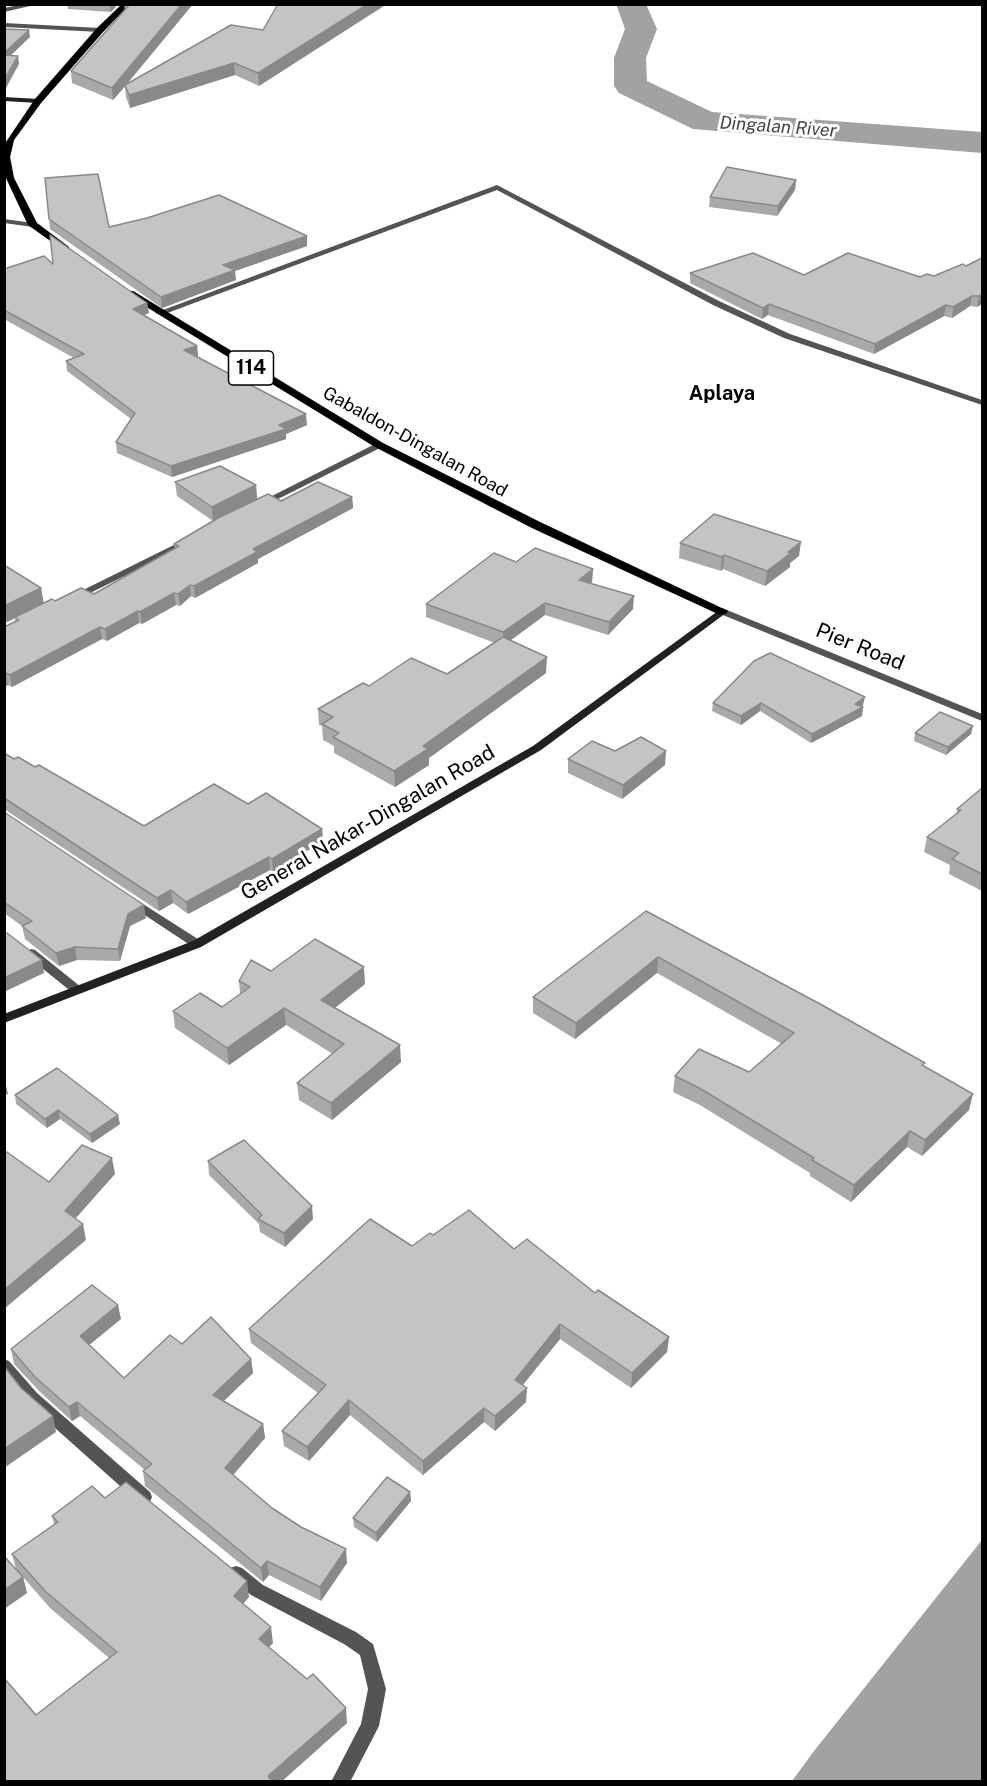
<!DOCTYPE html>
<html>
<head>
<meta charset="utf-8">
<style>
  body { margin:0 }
  #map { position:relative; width:987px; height:1786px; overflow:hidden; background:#fff; font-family:"Public Sans",sans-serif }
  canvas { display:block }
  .frame { position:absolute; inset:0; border:6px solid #000; pointer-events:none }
</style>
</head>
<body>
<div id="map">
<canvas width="987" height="1786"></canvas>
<div class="frame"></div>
</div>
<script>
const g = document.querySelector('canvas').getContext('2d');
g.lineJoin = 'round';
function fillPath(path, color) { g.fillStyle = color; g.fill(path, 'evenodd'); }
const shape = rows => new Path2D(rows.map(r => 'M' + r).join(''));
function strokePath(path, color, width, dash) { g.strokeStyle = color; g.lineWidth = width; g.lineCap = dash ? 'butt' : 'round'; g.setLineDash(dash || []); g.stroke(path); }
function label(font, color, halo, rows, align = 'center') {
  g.font = font + ' "Public Sans",sans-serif'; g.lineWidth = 6; g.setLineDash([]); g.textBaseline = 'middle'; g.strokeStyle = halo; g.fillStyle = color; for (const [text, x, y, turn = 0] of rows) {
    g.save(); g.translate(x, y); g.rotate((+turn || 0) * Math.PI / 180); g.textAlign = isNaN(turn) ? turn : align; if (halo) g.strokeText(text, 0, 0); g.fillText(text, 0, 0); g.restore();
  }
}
fillPath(shape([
  [982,1540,982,1781,792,1781,814,1751]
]), '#a2a2a2');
fillPath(shape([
  [616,4,646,4,657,29,646,58,647,81,712,112,982,132,982,153,693,129,619,93,614,86,614,58,625,29,616,4]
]), '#a2a2a2');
const primary = shape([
  [122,4,130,4,103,32,41,103,14,140,10,157,14,178,37,223,69,247,69,251,66,252,28,225,6,178,4,145,35,99,97,28,122,4],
  [127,291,133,291,383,443,540,522,728,611,726,614,718,614,532,528,375,447,127,295,127,291]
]);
strokePath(primary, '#dbdbdb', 1);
fillPath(shape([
  [24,4,39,4,4,12,4,8,24,4]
]), '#545454');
fillPath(shape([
  [4,23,100,28,103,30,100,32,4,27,4,23],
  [497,185,719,301,790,334,982,400,982,405,784,338,713,305,497,190,162,315,155,313,497,185],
  [4,219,33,223,37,225,33,227,4,223,4,219],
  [379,442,383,445,382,447,262,507,256,507,254,505,379,442],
  [188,538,193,541,191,543,78,599,70,599,69,597,188,538],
  [722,608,982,714,982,721,718,613,717,611,722,608],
  [132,897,201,941,203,944,201,947,193,947,128,904,126,901,128,898,132,897],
  [31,949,35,950,81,987,83,990,81,993,73,993,27,956,25,953,31,949],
  [4,1359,9,1361,37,1393,150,1492,152,1497,150,1502,144,1504,138,1502,27,1403,4,1376,4,1359],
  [236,1566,242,1568,263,1585,356,1632,373,1644,386,1689,379,1726,350,1782,331,1782,361,1724,368,1689,360,1655,344,1644,251,1595,230,1578,228,1573,230,1568,236,1566]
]), '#545454');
fillPath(shape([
  [4,97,38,99,41,101,38,103,4,101,4,97],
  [722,608,727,611,726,613,541,750,201,947,4,1023,4,1014,193,941,533,746,722,608]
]), '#212121');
fillPath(primary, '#000');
fillPath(shape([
  [67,4,118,4,111,12,68,9],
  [124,4,193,4,128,83,263,30,259,86,235,75,130,108,126,97,125,87,113,100,72,83,71,71,125,11],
  [796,180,795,190,777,216,709,207,710,197],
  [49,219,109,227,307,246,235,271,236,280,162,308,50,229],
  [982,258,982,304,977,307,970,306,952,318,944,316,874,354,768,315,762,319,690,283,690,273,920,277,934,276,966,266],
  [53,264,147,303,149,313,144,315,197,346,198,356,197,357,307,425,286,434,286,439,172,477,117,453,116,442,131,419,67,371,66,361,74,358,4,319,4,269],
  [175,482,256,485,257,499,281,501,352,497,353,508,258,559,258,563,195,598,191,596,180,606,176,605,142,624,139,623,107,641,102,639,12,687,8,685,4,687,4,627,15,621,15,618,7,622,4,621,4,565,41,588,43,603,94,594,175,548,174,544,213,521,177,496],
  [680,543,799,556,790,563,790,567,765,586,723,569,721,571,679,558],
  [516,562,593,569,592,582,590,583,633,609,608,635,545,615,510,640,546,673,429,758,429,765,395,787,334,753,334,746,323,740,322,726,319,725,318,709,369,686,447,674,495,643,426,617,426,604],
  [713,703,863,705,861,707,863,707,862,716,811,743,760,711,741,725,712,711],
  [915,733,971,734,946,755,914,741],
  [4,753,14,759,144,826,248,804,322,829,323,841,273,872,270,870,188,914,173,903,159,911,4,809],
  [568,759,665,765,622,799,568,773],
  [982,788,982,891,949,874,950,865,924,852,927,837,957,814,957,809],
  [4,812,146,918,130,926,120,961,77,960,59,966,25,939,22,926,4,913],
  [646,911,924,1066,969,1110,922,1156,907,1147,851,1202,810,1176,810,1173,700,1105,673,1092,675,1076,749,1072,782,1044,657,973,575,1039,533,1013,533,997],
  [271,971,365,984,335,1008,401,1062,332,1120,299,1100,297,1083,333,1054,286,1025,229,1065,175,1028,173,1011,222,1007,240,994,239,981],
  [15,1095,120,1124,92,1143,60,1119,47,1128,16,1104],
  [208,1161,313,1219,285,1247,260,1232,259,1224,209,1175],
  [433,1235,514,1249,595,1293,669,1337,667,1352,631,1388,560,1339,523,1385,526,1402,495,1431,484,1422,423,1475,350,1415,309,1461,284,1446,282,1431,318,1393,251,1343,249,1329],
  [121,1319,89,1345,124,1378,182,1344,251,1359,253,1373,224,1401,263,1424,265,1438,233,1475,272,1508,347,1563,321,1601,269,1575,263,1582,145,1486,143,1471,145,1470,80,1416,72,1421,39,1391,14,1364,11,1349],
  [410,1492,411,1501,377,1542,354,1527,353,1518],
  [105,1498,249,1597,243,1604,273,1643,268,1647,347,1723,281,1782,4,1782,36,1715,109,1658,50,1608,23,1577,27,1593,4,1609,4,1556,16,1569,12,1554,54,1524,52,1516]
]), '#a9a9a9');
fillPath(shape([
  [110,4,118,4,111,12],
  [182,4,193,4,113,100,112,88],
  [368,4,387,4,259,86,258,73],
  [29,30,30,37,4,62,4,53],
  [18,56,19,64,6,88,5,80],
  [234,63,235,75,130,108,129,95],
  [796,180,795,190,777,216,778,206],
  [307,236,307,246,235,271,236,280,162,308,161,297,223,265],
  [982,294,982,304,977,307,979,296],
  [972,296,970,306,952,318,953,307],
  [147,303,149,313,134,319,133,309],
  [769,304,768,315,762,319,763,308],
  [946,305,944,316,874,354,875,344],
  [197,346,198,356,185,361,184,350],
  [306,414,307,425,286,434,286,439,172,477,171,466,279,425],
  [256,485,257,499,213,521,212,507],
  [352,497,353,508,258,559,258,563,195,598,194,586,253,549],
  [801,542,799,556,790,563,790,567,765,586,767,571,788,552],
  [724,555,723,569,721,571,722,557],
  [593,569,592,582,579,593,579,580],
  [190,585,191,596,180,606,178,594],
  [41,588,44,604,7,622,4,606],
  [174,593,176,605,142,624,140,612],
  [634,596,633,609,608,635,609,622],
  [545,603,545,615,503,646,503,632],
  [138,611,139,623,107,641,105,629],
  [100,627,102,639,12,687,10,675],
  [547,657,546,673,429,758,429,765,395,787,394,771,423,746],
  [6,673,8,685,4,687,4,674],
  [865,697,863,705,855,712,863,707,862,716,811,743,812,734],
  [761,703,760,711,741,725,741,716],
  [973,726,971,734,946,755,948,747],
  [666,751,665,765,622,799,623,785],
  [322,829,323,841,273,872,272,859],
  [269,857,270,870,188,914,186,902],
  [171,890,173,903,159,911,157,898],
  [144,905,146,918,130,926,120,961,118,949,128,914],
  [75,947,77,960,59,966,56,953],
  [658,957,657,973,575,1039,576,1023],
  [42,960,44,973,4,992,4,978],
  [364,967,365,984,323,1017,321,1000],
  [284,1008,286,1025,229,1065,227,1048],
  [400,1045,401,1062,332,1120,331,1103],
  [4,1078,8,1094,4,1095],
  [973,1094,969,1110,922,1156,925,1140],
  [58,1110,60,1119,47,1128,45,1119],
  [118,1115,120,1124,92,1143,90,1134],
  [910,1131,907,1147,851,1202,854,1185],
  [112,1158,115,1174,68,1227,65,1211],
  [312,1206,313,1219,285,1247,284,1233],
  [83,1224,86,1240,4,1309,4,1290],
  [118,1305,121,1319,83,1350,80,1336],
  [560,1324,560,1339,515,1394,515,1380],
  [669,1337,667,1352,631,1388,632,1373],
  [251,1359,253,1373,215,1409,213,1395],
  [527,1388,526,1402,495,1431,495,1416],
  [349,1400,350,1415,309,1461,307,1447],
  [77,1402,80,1416,72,1421,69,1407],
  [484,1408,484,1422,423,1475,423,1461],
  [53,1416,56,1432,4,1468,4,1449],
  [263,1424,265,1438,227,1482,225,1468],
  [410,1492,411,1501,377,1542,376,1533],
  [346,1549,347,1563,321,1601,320,1587],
  [267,1561,269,1575,263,1582,261,1568],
  [23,1577,27,1593,4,1609,4,1590],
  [247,1581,249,1597,236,1612,234,1596],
  [271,1627,273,1643,261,1655,259,1639],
  [346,1708,347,1723,281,1782,269,1782,268,1776]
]), '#898989');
const building = shape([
  [130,4,182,4,112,88,71,71,130,4],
  [278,4,368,4,258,73,234,63,129,95,125,85,231,25,263,30,278,4],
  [4,29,29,30,4,53,4,29],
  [4,55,18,56,4,80,4,55],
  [727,167,796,180,778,206,710,197,727,167],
  [98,174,109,227,147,218,219,195,307,236,223,265,235,270,161,297,49,219,45,178,98,174],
  [50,235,147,303,133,309,197,346,184,350,306,414,279,425,286,429,171,466,116,442,135,413,66,361,84,354,4,310,4,269,44,256,53,264,50,235],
  [753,253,804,275,848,253,920,277,927,274,934,276,963,264,966,266,982,258,982,294,979,296,972,296,953,307,946,305,875,344,769,304,763,308,690,273,753,253],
  [220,466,256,485,212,507,175,482,220,466],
  [318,482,352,497,253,549,257,552,194,586,190,585,178,594,174,593,140,612,138,611,105,629,100,627,10,675,6,673,4,674,4,627,19,620,15,617,52,599,55,601,81,588,94,594,179,546,174,544,218,518,268,494,281,501,318,482],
  [714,514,801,542,788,552,791,553,767,571,724,555,722,557,680,543,714,514],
  [535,548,593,569,579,580,634,596,609,622,545,603,503,632,426,604,494,553,516,562,535,548],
  [4,565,41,588,4,606,4,565],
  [503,637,547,657,423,746,428,749,394,771,333,737,339,733,322,724,333,717,318,709,363,683,369,686,411,658,447,674,503,637],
  [770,653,865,697,855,704,863,707,812,734,761,703,741,716,713,703,754,661,770,653],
  [940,712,973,726,948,747,915,733,940,712],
  [641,737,666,751,623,785,568,759,592,741,615,751,641,737],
  [4,753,14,759,18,757,35,767,39,765,144,826,214,784,248,804,266,793,322,829,272,859,269,857,186,902,171,890,157,898,4,798,4,753],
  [982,788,982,874,952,859,959,853,927,837,961,810,957,809,982,788],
  [4,812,144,905,128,914,118,949,75,947,56,953,22,926,32,921,4,902,4,812],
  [646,911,822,1005,925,1063,922,1065,973,1094,925,1140,910,1131,854,1185,812,1160,814,1158,701,1089,675,1076,699,1049,749,1072,794,1033,658,957,576,1023,533,997,646,911],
  [7,933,42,960,4,978,4,934,7,933],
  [315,939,364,967,321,1000,400,1045,331,1103,297,1083,344,1044,284,1008,227,1048,173,1011,200,993,222,1007,250,987,239,981,251,960,271,971,315,939],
  [57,1068,118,1115,90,1134,58,1110,45,1119,15,1095,57,1068],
  [244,1140,312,1206,284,1233,258,1219,262,1215,208,1161,244,1140],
  [82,1145,112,1158,65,1211,83,1224,4,1290,4,1150,49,1182,82,1145],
  [469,1210,514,1249,527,1239,595,1293,598,1290,669,1337,632,1373,560,1324,515,1380,527,1388,495,1416,484,1408,423,1461,349,1400,307,1447,282,1431,326,1385,249,1329,370,1219,412,1246,430,1233,433,1235,469,1210],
  [92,1285,118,1305,80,1336,124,1378,170,1335,182,1344,211,1317,251,1359,213,1395,263,1424,225,1468,272,1508,301,1527,346,1549,320,1587,267,1561,261,1568,143,1471,152,1464,77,1402,69,1407,35,1377,11,1349,92,1285],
  [4,1366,21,1388,53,1416,4,1449,4,1366],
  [387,1477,410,1492,376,1533,353,1518,387,1477],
  [126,1482,247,1581,234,1596,271,1627,259,1639,307,1679,313,1674,346,1708,268,1776,273,1782,4,1782,4,1678,36,1715,117,1652,46,1592,12,1554,58,1522,52,1516,92,1486,105,1498,126,1482],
  [4,1556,23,1577,4,1590,4,1556]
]);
fillPath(building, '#c4c4c4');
strokePath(building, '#898989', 1.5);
label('italic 18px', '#434343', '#fff', [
  ["Dingalan River",778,127,4]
]);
label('18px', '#000', '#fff', [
  ["Gabaldon-Dingalan Road",415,442,29]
]);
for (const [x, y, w] of [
  [251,368,45]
]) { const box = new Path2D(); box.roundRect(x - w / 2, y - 17, w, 34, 4.5); g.fillStyle = '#fff'; g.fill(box); strokePath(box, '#000', 1.5); }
label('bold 20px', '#000', null, [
  ["114",251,368]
]);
label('bold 20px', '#000', '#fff', [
  ["Aplaya",722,394]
]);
label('21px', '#000', '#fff', [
  ["Pier Road",860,647,22],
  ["General Nakar-Dingalan Road",368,823,-30]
]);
</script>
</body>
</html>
